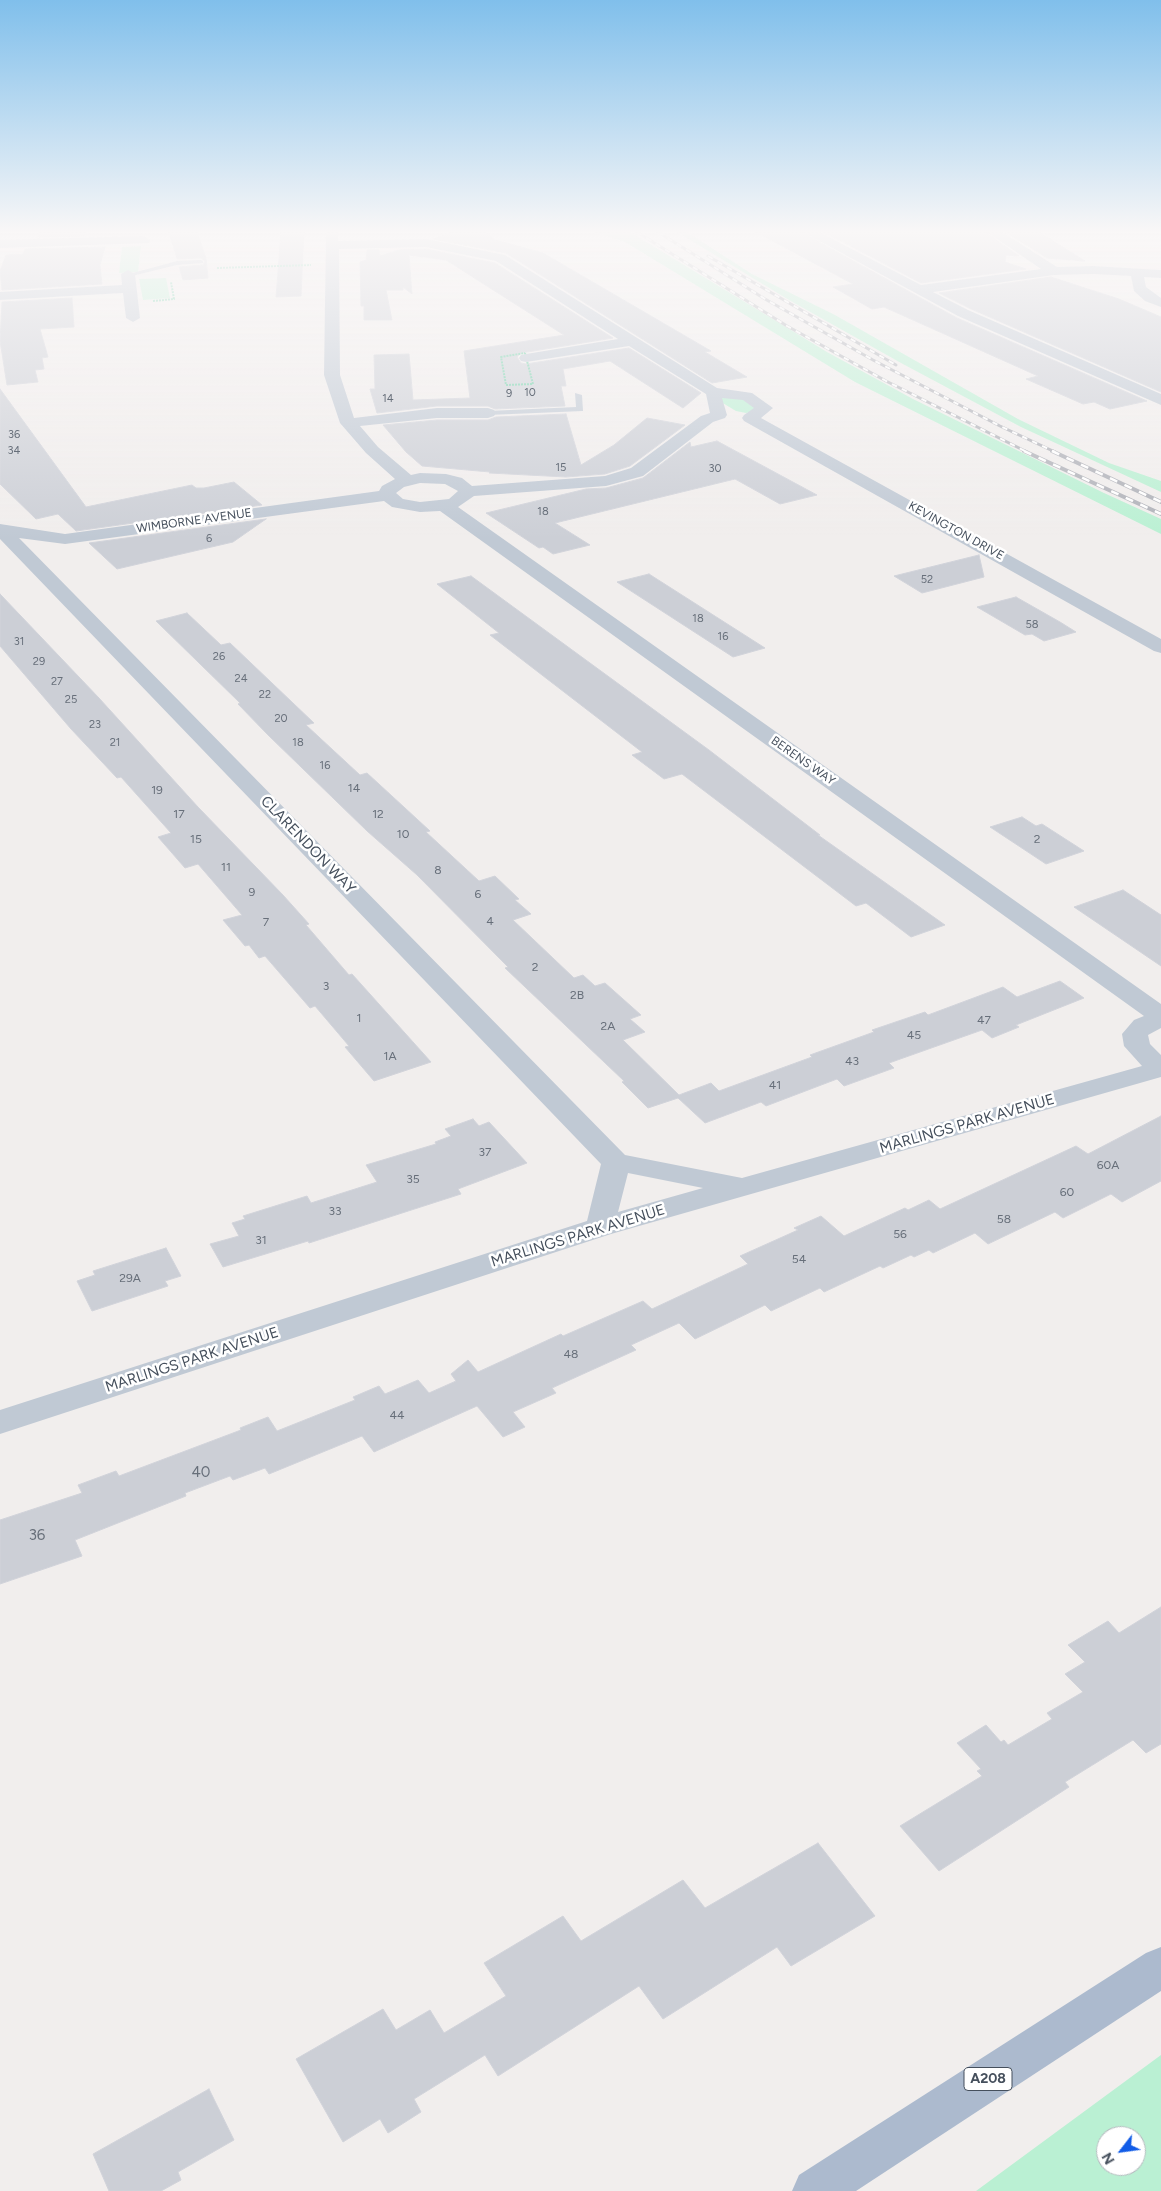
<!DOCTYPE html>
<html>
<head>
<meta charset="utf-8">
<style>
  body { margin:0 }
  #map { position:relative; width:1161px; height:2191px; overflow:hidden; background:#f1eeed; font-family:Figtree,sans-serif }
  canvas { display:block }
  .north { position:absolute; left:1096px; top:2126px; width:50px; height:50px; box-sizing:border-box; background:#fff; border:1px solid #b5b9be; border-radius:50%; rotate:240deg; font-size:14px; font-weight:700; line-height:20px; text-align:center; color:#454f5c }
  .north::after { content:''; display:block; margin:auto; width:18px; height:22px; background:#115ce7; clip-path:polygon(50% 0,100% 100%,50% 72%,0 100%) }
</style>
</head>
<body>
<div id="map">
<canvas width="1161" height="2191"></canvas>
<div class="north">N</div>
</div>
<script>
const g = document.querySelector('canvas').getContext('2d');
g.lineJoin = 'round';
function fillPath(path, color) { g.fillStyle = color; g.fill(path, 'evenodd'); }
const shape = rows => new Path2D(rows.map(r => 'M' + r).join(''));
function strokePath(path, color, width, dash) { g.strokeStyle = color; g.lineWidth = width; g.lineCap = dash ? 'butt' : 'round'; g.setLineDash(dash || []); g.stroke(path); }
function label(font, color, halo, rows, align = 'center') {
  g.font = font + ' Figtree,sans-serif'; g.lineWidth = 5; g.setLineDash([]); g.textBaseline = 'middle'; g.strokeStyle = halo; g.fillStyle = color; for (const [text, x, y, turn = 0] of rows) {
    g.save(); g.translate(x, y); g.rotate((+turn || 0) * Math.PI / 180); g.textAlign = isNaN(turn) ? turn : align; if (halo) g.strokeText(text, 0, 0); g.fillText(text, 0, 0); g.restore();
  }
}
fillPath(shape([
  [594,232,630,232,827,352,913,399,1104,493,1161,519,1161,534,855,382,625,242],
  [677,232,687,232,752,274,835,315,1018,419,1109,463,1161,481,1161,492,1021,427,901,363,789,300],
  [141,246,138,272,119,273,122,247],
  [166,278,170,298,143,300,139,279],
  [721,398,741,398,755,407,756,411,746,413,736,411,721,402],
  [1161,2055,1161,2191,976,2191],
  [1106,2136,1136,2136,1136,2166,1106,2166]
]), '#baf0d3');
const building = shape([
  [40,232,85,232,84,236,39,237,40,232],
  [169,232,197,232,206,258,208,278,183,280,179,267,203,265,205,261,201,258,177,259,169,232],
  [281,232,304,232,301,296,276,297,281,232],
  [453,232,482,232,491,235,492,239,543,253,711,351,705,352,747,377,712,383,506,253,433,239,453,232],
  [756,232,801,232,957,318,1147,401,1110,409,1094,402,1083,404,1026,379,1038,376,884,307,872,309,833,287,853,284,756,232],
  [824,232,985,232,1019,256,1006,255,1005,262,1026,269,921,283,824,232],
  [1006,232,1039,232,1085,261,1047,258,1006,232],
  [105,247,100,265,102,284,2,290,0,271,6,255,23,254,25,249,105,247],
  [426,249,495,263,613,338,521,353,517,357,521,363,526,364,629,348,701,393,683,408,610,361,563,369,566,386,561,386,565,406,495,409,488,406,437,406,377,413,370,389,375,389,374,355,409,354,413,400,470,398,464,351,564,335,446,260,409,255,412,294,403,287,403,290,386,290,392,320,364,320,364,306,361,306,360,262,366,260,367,250,379,250,380,256,399,250,426,249],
  [1051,277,1119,299,1161,317,1161,392,969,308,939,293,1051,277],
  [72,298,74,327,40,329,48,357,42,358,44,369,35,370,38,382,7,385,0,341,2,302,72,298],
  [0,389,86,507,192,485,196,488,204,488,234,482,262,505,76,531,58,514,36,519,0,484,0,389],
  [566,414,581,465,614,445,647,418,685,425,630,466,605,474,566,477,489,473,490,472,422,466,406,452,383,425,437,420,488,420,496,417,566,414],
  [717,441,817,495,780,504,735,479,555,523,590,545,553,554,543,547,539,548,486,513,586,489,606,488,643,478,690,442,691,447,717,441],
  [266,519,233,542,117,569,89,543,266,519],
  [979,555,984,577,922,593,894,576,979,555],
  [649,574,765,648,733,657,617,582,649,574],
  [471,576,709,750,820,835,818,835,945,925,911,937,866,903,856,906,682,774,664,779,632,755,642,752,490,635,499,633,437,584,471,576],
  [0,594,99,698,198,807,283,895,309,924,306,925,349,975,352,974,431,1062,374,1081,345,1047,349,1046,315,1006,310,1008,265,956,259,958,249,945,245,946,223,920,242,915,198,864,185,868,158,837,171,833,121,777,117,778,71,729,0,646,0,594],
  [1016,597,1060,622,1076,632,1044,641,1032,634,1025,635,977,607,1016,597],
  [187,613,221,645,230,643,314,723,306,725,360,775,367,773,430,831,426,832,479,881,495,876,519,899,515,900,531,914,513,920,574,978,583,975,595,986,605,983,641,1015,630,1019,645,1032,623,1040,679,1095,711,1083,719,1091,812,1057,810,1055,874,1032,872,1030,925,1012,928,1015,1003,987,1017,997,1060,981,1084,998,1016,1025,1019,1027,992,1038,982,1030,889,1063,894,1068,844,1086,837,1079,766,1106,761,1102,705,1123,678,1098,648,1108,622,1082,624,1081,505,968,508,967,417,875,367,831,268,735,238,704,240,703,156,621,187,613],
  [1022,817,1036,826,1042,824,1084,851,1046,864,990,827,1022,817],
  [1123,890,1161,915,1161,966,1074,907,1123,890],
  [1161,1116,1161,1181,1122,1202,1111,1194,1063,1218,1055,1212,988,1244,975,1233,933,1253,929,1250,914,1257,911,1255,883,1268,880,1266,824,1292,820,1288,771,1311,765,1305,695,1339,679,1323,631,1345,636,1350,552,1388,556,1393,513,1412,525,1427,503,1437,477,1406,374,1452,362,1436,269,1474,265,1468,233,1480,230,1476,185,1493,186,1496,75,1540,82,1556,0,1584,0,1520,82,1493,78,1485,116,1471,119,1476,241,1430,240,1428,268,1417,277,1431,355,1400,353,1397,379,1386,385,1394,418,1380,429,1393,456,1381,451,1374,468,1360,478,1372,561,1334,563,1336,643,1301,652,1309,748,1264,740,1256,798,1230,794,1228,821,1216,844,1236,905,1208,908,1210,929,1200,940,1209,1076,1146,1088,1154,1161,1116],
  [473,1119,479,1126,489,1122,527,1163,458,1189,461,1194,309,1243,308,1241,223,1267,210,1244,239,1236,232,1223,245,1219,243,1216,307,1196,311,1203,377,1182,366,1165,436,1144,435,1142,451,1136,445,1129,473,1119],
  [166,1248,181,1276,165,1281,168,1286,92,1311,77,1281,95,1275,93,1271,166,1248],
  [1161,1607,1161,1744,1146,1753,1133,1740,1065,1782,1069,1787,939,1871,900,1826,982,1776,977,1771,981,1769,957,1743,986,1725,1001,1742,1004,1740,1008,1745,1052,1719,1047,1713,1083,1692,1065,1674,1085,1662,1068,1645,1108,1621,1119,1633,1161,1607],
  [818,1843,875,1916,791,1966,777,1947,663,2019,639,1986,498,2076,485,2055,414,2099,421,2112,388,2133,380,2119,343,2142,296,2059,383,2009,396,2030,430,2010,444,2033,506,1996,484,1963,563,1916,581,1941,683,1880,705,1908,818,1843],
  [209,2089,234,2140,178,2172,181,2180,161,2191,109,2191,93,2154,209,2089]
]);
fillPath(building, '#cccfd6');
strokePath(building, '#d1d3da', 1);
strokePath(shape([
  [217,268,311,265],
  [153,301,174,299,171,282],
  [525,353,533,384,506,385,501,357,525,353]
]), '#70d0a9', 2, [2, 1]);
fillPath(shape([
  [201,260,203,261,203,263,177,265,128,277,125,275,177,261,201,260],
  [575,393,582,395,583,411,488,415,484,413,488,411,576,407,575,393]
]), '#c0c9d4');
fillPath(shape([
  [326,232,338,232,338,241,426,239,505,255,717,388,752,393,773,408,761,418,1161,639,1161,653,1154,651,744,421,742,418,744,415,754,408,743,400,722,398,727,415,725,418,713,422,643,476,606,486,474,496,458,507,1161,1004,1161,1028,1148,1035,1150,1044,1161,1055,1161,1077,611,1234,0,1434,0,1410,587,1221,601,1164,0,539,0,524,65,534,379,491,382,486,395,479,366,453,340,423,324,375,326,232],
  [426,247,496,261,618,339,526,354,521,355,519,358,521,361,526,362,629,346,706,394,710,413,701,416,631,468,605,476,472,486,462,478,446,474,420,473,411,475,378,447,360,426,437,418,488,418,494,416,496,413,494,410,488,408,437,408,354,418,340,375,339,249,426,247],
  [420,483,445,484,458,491,449,499,420,502,403,499,396,493,404,487,420,483],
  [384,501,392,507,420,512,440,511,1144,1016,1134,1020,1122,1034,1124,1046,1142,1066,742,1178,625,1155,19,538,65,544,384,501],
  [628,1173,703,1188,618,1212,628,1173],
  [803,232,819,232,921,285,1041,269,987,232,1002,232,1057,267,1093,266,1161,270,1161,278,1144,277,1146,287,1161,298,1161,307,1145,301,1134,291,1131,276,1093,274,1054,275,933,292,968,310,1161,394,1161,405,958,316,803,232],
  [144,236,150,240,149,243,0,248,0,240,144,236],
  [128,270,135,274,140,318,133,322,126,318,123,293,0,300,0,292,122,285,121,274,128,270]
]), '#c0c9d4');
fillPath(shape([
  [1161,1947,1161,1991,856,2191,792,2191,799,2175,1146,1953,1161,1947]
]), '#acbace');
const railFar1 = shape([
  [637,232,787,326,886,381,1027,452],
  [658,232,765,299,873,360,1000,426,1055,452],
  [708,256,896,365]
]);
const rail = shape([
  [1024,451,1161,514],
  [1052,451,1161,502]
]);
strokePath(railFar1, '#b0b2b9', 3);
strokePath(rail, '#b0b2b9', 4);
strokePath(railFar1, '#fff', 2, [5.5]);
strokePath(rail, '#fff', 2.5, [8]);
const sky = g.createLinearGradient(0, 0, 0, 539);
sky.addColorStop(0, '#80bfeb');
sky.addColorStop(0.43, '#f9f7f7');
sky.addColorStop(1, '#f9f7f700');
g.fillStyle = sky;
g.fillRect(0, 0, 1161, 539);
label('11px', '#676f7a', null, [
  ["10",530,393],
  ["9",509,394],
  ["14",388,399],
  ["36",14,435],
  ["34",14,451],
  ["15",561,468],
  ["30",715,469],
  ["18",543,512],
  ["6",209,539],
  ["52",927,580],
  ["18",698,619],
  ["58",1032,625],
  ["16",723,637],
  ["31",19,642],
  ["26",219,657],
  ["29",39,662],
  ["24",241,679],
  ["27",57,682],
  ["22",265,695],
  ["25",71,700],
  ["20",281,719],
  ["23",95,725],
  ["21",115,743],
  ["18",298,743],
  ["16",325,766]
]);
label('12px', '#454f5c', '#fff', [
  ["WIMBORNE AVENUE",194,521,-8],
  ["KEVINGTON DRIVE",956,531,29],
  ["BERENS WAY",803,761,35]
]);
label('12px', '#676f7a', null, [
  ["14",354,788],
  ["19",157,790],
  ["17",179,814],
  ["12",378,814],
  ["10",403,834],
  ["15",196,839],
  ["2",1037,839],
  ["11",226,867],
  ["8",438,870],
  ["9",252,892],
  ["6",478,894],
  ["4",490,921],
  ["7",266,922],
  ["2",535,967],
  ["3",326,986],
  ["2B",577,995],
  ["1",359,1018],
  ["47",984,1020],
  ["2A",608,1026],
  ["45",914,1035],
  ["1A",390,1056],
  ["43",852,1061],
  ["41",775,1085],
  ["37",485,1152],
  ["60A",1108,1165],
  ["35",413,1179],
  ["60",1067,1192],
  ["33",335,1211],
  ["58",1004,1219],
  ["56",900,1234],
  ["31",261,1240],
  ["54",799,1259],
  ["29A",130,1278],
  ["48",571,1354],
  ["44",397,1415]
]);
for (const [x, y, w] of [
  [988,2079,48]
]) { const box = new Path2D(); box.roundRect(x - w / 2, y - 11.5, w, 23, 4); g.fillStyle = '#fff'; g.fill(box); strokePath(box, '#454f5c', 1); }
label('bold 14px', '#454f5c', null, [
  ["A208",988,2079]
]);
label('15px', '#454f5c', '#fff', [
  ["CLARENDON WAY",308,845,46],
  ["MARLINGS PARK AVENUE",967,1124,-16],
  ["MARLINGS PARK AVENUE",578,1236,-17],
  ["MARLINGS PARK AVENUE",192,1360,-18]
]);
label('15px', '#676f7a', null, [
  ["40",201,1473],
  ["36",37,1536]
]);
</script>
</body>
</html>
